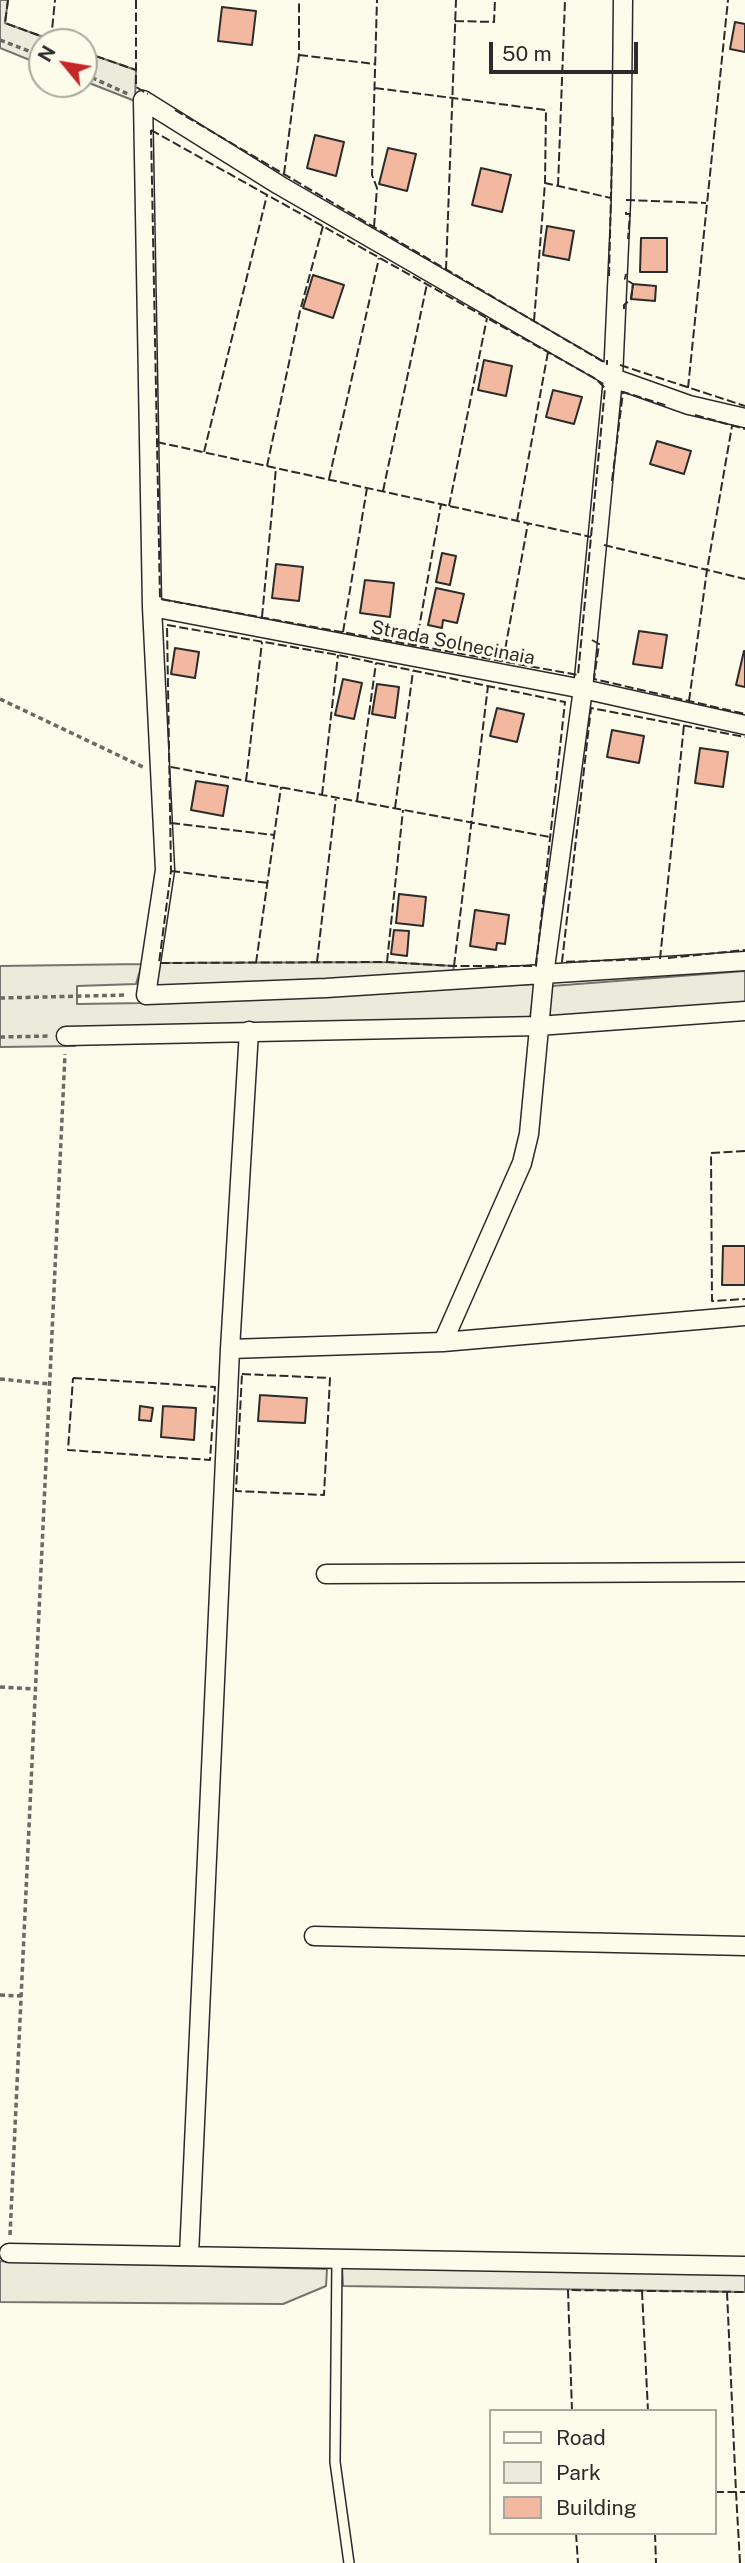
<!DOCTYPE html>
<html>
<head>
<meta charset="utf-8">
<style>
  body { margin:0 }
  #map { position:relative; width:745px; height:2563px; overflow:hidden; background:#fdfbea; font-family:"Public Sans",sans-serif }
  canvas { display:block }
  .legend { position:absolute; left:489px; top:2409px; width:228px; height:126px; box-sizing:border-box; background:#fdfbea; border:2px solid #a9a89e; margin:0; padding:9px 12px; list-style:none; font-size:21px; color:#2b2b2b }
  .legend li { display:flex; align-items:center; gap:14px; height:35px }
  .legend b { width:35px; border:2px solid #a9a89e }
  .north { position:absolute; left:28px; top:28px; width:70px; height:70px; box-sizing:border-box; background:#fdfbea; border:2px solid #a9a89e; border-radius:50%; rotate:300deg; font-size:19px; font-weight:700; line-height:28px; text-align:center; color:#2b2b2b }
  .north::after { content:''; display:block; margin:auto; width:24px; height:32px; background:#c62828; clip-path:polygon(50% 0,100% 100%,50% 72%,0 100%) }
  .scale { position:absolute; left:489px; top:42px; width:149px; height:32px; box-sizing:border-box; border:4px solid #2b2b2b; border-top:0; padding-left:9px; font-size:21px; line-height:24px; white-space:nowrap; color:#2b2b2b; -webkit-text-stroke:5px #fdfbea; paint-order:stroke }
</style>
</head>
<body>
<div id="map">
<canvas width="745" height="2563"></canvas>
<ul class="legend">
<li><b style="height:9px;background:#fdfbea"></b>Road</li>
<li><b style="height:19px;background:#ecebdb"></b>Park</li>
<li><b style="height:19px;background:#f2b8a0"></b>Building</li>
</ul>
<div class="north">N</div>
<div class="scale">50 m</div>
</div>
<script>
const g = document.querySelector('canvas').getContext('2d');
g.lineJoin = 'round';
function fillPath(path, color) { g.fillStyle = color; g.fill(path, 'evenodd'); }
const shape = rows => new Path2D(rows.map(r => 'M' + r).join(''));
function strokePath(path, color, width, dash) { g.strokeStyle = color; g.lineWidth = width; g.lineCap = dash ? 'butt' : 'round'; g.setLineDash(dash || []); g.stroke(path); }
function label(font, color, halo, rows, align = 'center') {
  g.font = font + ' "Public Sans",sans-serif'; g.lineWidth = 5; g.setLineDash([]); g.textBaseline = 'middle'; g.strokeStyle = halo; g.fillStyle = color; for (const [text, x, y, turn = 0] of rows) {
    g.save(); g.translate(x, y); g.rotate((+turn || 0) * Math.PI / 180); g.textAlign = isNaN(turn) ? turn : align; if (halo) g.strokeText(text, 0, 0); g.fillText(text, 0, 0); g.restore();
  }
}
const green = shape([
  [0,0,8,0,5,23,57,42,42,42,42,65,0,48,0,0],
  [84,52,136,70,135,101,84,81,84,52],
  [387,962,454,966,452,975,152,988,159,963,387,962],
  [142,964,136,984,77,986,77,1004,145,1003,535,984,530,1019,76,1028,75,1046,0,1047,0,966,142,964],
  [745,971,745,1004,548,1019,552,986,745,971],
  [0,2261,327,2269,326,2286,283,2304,0,2302,0,2261],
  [342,2266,745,2272,745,2292,343,2286,342,2266]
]);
fillPath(green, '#ecebdb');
strokePath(green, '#74746e', 2);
const building = shape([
  [222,7,256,11,252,45,218,41,222,7],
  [735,22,745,24,745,52,730,49,735,22],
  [315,135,344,142,336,176,307,168,315,135],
  [388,148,416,154,407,191,379,184,388,148],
  [481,168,511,175,502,212,472,205,481,168],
  [547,226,574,231,569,260,543,255,547,226],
  [641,238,667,238,667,272,640,272,641,238],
  [313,275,344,285,333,318,303,308,313,275],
  [633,284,656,286,655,301,631,299,633,284],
  [484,360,512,366,506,396,478,390,484,360],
  [553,390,582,397,574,424,546,417,553,390],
  [657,441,691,451,684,474,650,464,657,441],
  [442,553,456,556,450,585,436,582,442,553],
  [276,564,303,567,299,601,272,598,276,564],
  [365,580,394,583,390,617,360,613,365,580],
  [436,588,464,594,457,623,443,620,442,628,428,625,436,588],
  [639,631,667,635,662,668,633,664,639,631],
  [175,648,199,652,195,678,171,674,175,648],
  [744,651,745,651,745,687,736,685,744,651],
  [343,679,362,683,354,719,335,715,343,679],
  [377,684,399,687,395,718,372,714,377,684],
  [497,708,524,714,517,742,490,736,497,708],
  [612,730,644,736,639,763,607,757,612,730],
  [700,748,728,752,723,787,695,783,700,748],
  [196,781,228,786,223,816,191,810,196,781],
  [399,894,426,897,423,926,396,923,399,894],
  [475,910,509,915,505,944,497,943,496,950,470,946,475,910],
  [394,930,409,931,407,956,391,954,394,930],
  [723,1246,745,1246,745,1285,722,1285,723,1246],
  [260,1395,307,1398,305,1423,258,1421,260,1395],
  [140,1406,153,1408,151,1421,139,1420,140,1406],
  [163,1406,196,1408,194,1440,161,1437,163,1406]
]);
fillPath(building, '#f2b8a0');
strokePath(building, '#2b2b2b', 2);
const lane = shape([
  [337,2260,335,2462,349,2563]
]);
const street = shape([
  [143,100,152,607,165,870,146,995,326,988,745,961],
  [143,100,279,185,613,378,689,405,745,418],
  [152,607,583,689,745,725],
  [66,1036,538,1026,745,1011],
  [443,1342,522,1163,529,1134,544,975,583,689,613,378,621,200,623,0],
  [230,1349,443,1342,745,1316],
  [326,1574,745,1572],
  [314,1936,745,1946],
  [9,2253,745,2266],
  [189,2255,230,1349,249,1031]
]);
strokePath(lane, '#2b2b2b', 12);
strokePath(street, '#2b2b2b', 21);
strokePath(shape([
  [0,40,42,56],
  [84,74,128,94],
  [0,699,143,767],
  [0,998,127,995],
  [0,1037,49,1036],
  [0,1379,49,1384],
  [0,1687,35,1689],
  [0,1995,21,1996],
  [10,2235,65,1054]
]), '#6a6964', 3.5, [5, 3.5]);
strokePath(lane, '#fdfbea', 9);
strokePath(street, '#fdfbea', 18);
strokePath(shape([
  [8,0,5,23,57,42],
  [136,0,136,87,148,94],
  [455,21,494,22,495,0],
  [51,40,55,0],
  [84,52,136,70],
  [299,55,375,64],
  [375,88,546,110,545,183],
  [175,110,607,364,607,360],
  [151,130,596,379,605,388,578,675,160,599,151,130],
  [284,174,299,55,299,0],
  [558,186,565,0],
  [626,200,706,203],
  [626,212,626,214,630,214,628,239],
  [374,227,377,188,372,175,377,0],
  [446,270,456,0],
  [609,276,613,115],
  [624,309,624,305,631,299,633,284,625,279,626,274],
  [534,321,545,183,611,198],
  [620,365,745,406],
  [688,388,728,0],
  [695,415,745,429],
  [157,442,591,537],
  [204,452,267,195],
  [267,466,300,311,323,226],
  [329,479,379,258],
  [612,481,623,392,668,406],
  [383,491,427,284],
  [449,506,487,318],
  [517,521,548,352],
  [604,545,745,579],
  [262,617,276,468],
  [167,625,338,655,565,702,536,966,454,966,387,962,159,963,171,871,167,625],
  [343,632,367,488],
  [592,640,599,644,594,679,745,714],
  [416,645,441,504],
  [503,661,528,523],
  [689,701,707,570,732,426],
  [171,767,550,837],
  [246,781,262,642],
  [322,795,338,655],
  [357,801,376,663],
  [395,808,413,671],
  [171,823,274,835],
  [171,871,268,883],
  [668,958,745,950],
  [650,959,562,962,591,708,745,737],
  [660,959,684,725],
  [317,962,336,797],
  [387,962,403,810],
  [256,963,281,787],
  [454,966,488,686],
  [745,1151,711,1153,712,1301,745,1299],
  [242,1374,330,1378,324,1495,236,1491,242,1374],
  [73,1378,215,1387,210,1460,68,1450,73,1378],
  [642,2291,648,2411],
  [572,2411,568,2290,745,2292],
  [715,2492,736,2492,727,2292],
  [576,2533,578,2563],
  [655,2533,656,2563],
  [740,2563,736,2492,745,2492]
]), '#2b2b2b', 2, [9, 3.5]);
label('19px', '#2b2b2b', '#fdfbea', [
  ["Strada Solnecinaia",453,643,11]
]);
</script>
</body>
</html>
